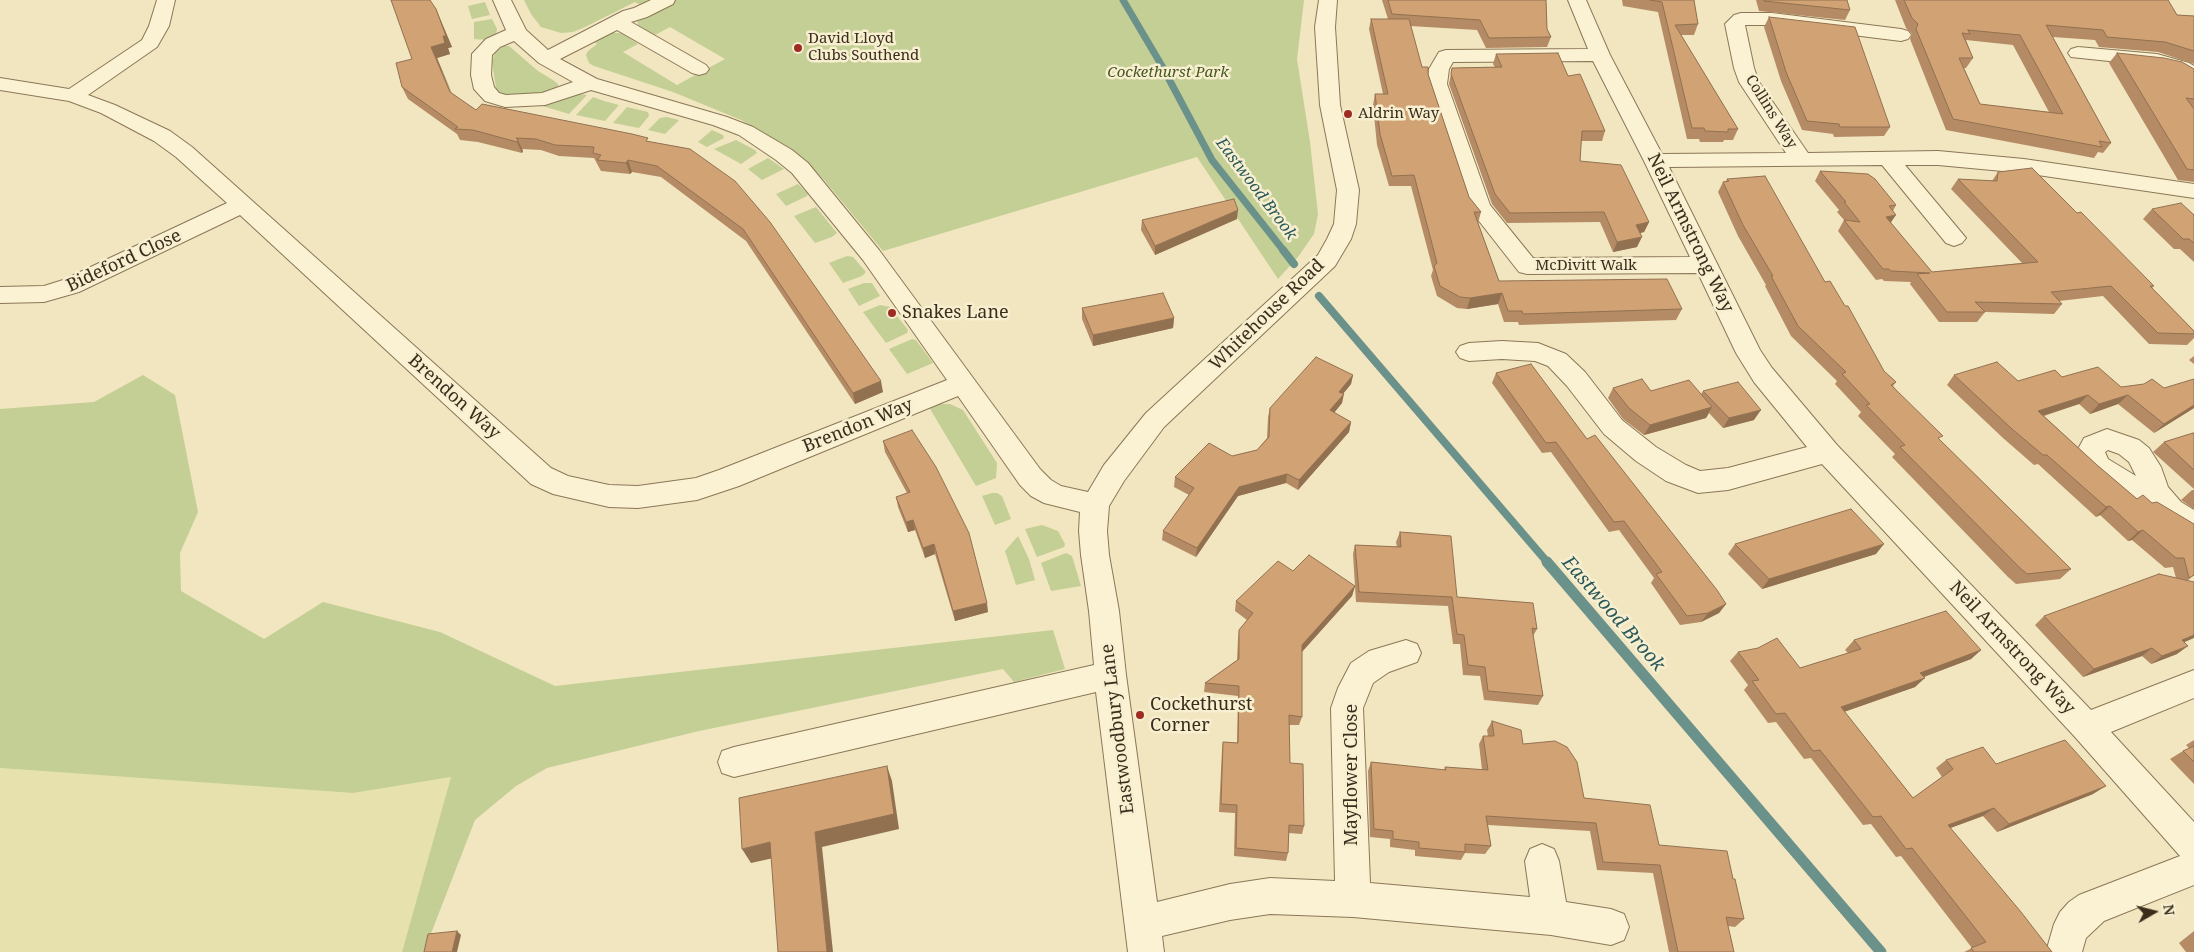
<!DOCTYPE html>
<html>
<head>
<meta charset="utf-8">
<style>
  body { margin:0 }
  #map { position:relative; width:2194px; height:952px; overflow:hidden; background:#f1e6c0; font-family:"Noto Serif",serif }
  canvas { display:block }
  .north { position:absolute; left:2129px; top:887px; width:50px; height:50px; -webkit-text-stroke:4px #f7efd0; paint-order:stroke; rotate:82deg; font-size:14px; font-weight:700; line-height:20px; text-align:center; color:#3a2d1c }
  .north::after { content:''; display:block; margin:auto; width:18px; height:22px; background:#3a2d1c; clip-path:polygon(50% 0,100% 100%,50% 72%,0 100%) }
</style>
</head>
<body>
<div id="map">
<canvas width="2194" height="952"></canvas>
<div class="north">N</div>
</div>
<script>
const g = document.querySelector('canvas').getContext('2d');
g.lineJoin = 'round';
function fillPath(path, color) { g.fillStyle = color; g.fill(path, 'evenodd'); }
const shape = rows => new Path2D(rows.map(r => 'M' + r).join(''));
function strokePath(path, color, width, dash) { g.strokeStyle = color; g.lineWidth = width; g.lineCap = dash ? 'butt' : 'round'; g.setLineDash(dash || []); g.stroke(path); }
function label(font, color, halo, rows, align = 'center') {
  g.font = font + ' "Noto Serif",serif'; g.lineWidth = 5; g.setLineDash([]); g.textBaseline = 'middle'; g.strokeStyle = halo; g.fillStyle = color; for (const [text, x, y, turn = 0] of rows) {
    g.save(); g.translate(x, y); g.rotate((+turn || 0) * Math.PI / 180); g.textAlign = isNaN(turn) ? turn : align; if (halo) g.strokeText(text, 0, 0); g.fillText(text, 0, 0); g.restore();
  }
}
fillPath(shape([
  [0,768,353,793,451,777,402,952,0,952]
]), '#e7e2ad');
fillPath(shape([
  [524,0,1304,0,1297,59,1310,142,1318,214,1314,234,1298,257,1278,279,1197,157,883,251,824,180,799,155,741,120,673,92,594,66,589,63,586,55,588,51,597,44,595,42,609,33,622,33,638,44,623,52,677,85,725,59,670,27,655,35,638,25,637,19,651,11,635,2,583,28,573,32,561,33,541,27,531,14],
  [485,2,490,15,472,19,468,6],
  [492,19,497,29,496,35,486,40,474,39,474,22],
  [504,46,509,46,538,71,553,80,558,84,558,88,548,94,502,95,496,88,492,62,495,52],
  [581,94,587,95,569,114,539,105],
  [593,97,604,101,619,105,605,121,576,115],
  [627,107,648,112,649,116,639,128,613,123],
  [667,117,679,120,665,134,648,130,660,118],
  [712,130,723,135,724,138,707,147,698,142],
  [736,140,755,150,757,153,741,164,714,149],
  [768,158,784,169,762,180,748,169],
  [798,184,808,194,807,196,786,206,776,194],
  [816,207,837,233,832,237,815,243,794,216],
  [847,256,853,257,866,272,862,276,843,283,829,263],
  [864,283,872,283,880,296,859,306,848,289],
  [880,305,890,307,908,330,907,333,886,343,863,312],
  [912,339,916,340,933,363,907,374,889,349],
  [143,375,175,395,198,512,180,553,181,591,264,639,323,602,440,632,555,686,1053,630,1065,669,1014,682,1003,669,699,731,547,768,516,786,475,820,430,936,427,952,402,952,451,777,353,793,0,768,0,409,94,402],
  [934,404,950,404,963,410,997,463,996,478,976,486,929,407],
  [992,493,997,493,1002,496,1011,519,995,525,982,496],
  [1042,525,1058,531,1065,544,1064,547,1037,557,1025,529],
  [1018,536,1029,559,1035,580,1016,585,1005,551],
  [1066,553,1072,556,1081,586,1051,591,1041,563]
]), '#c3cf94');
strokePath(shape([
  [1123,0,1162,66,1212,160,1284,251]
]), '#6a918a', 7);
strokePath(shape([
  [1283,250,1294,264],
  [1319,296,1548,563]
]), '#6a918a', 8);
strokePath(shape([
  [1547,562,1881,952]
]), '#6a918a', 11);
const minor = shape([
  [157,0,175,0,169,26,157,47,88,95,115,105,170,131,192,147,551,468,568,476,609,485,638,486,696,478,719,470,947,380,863,260,792,173,776,160,739,135,713,125,591,90,545,105,505,107,485,101,474,89,471,75,472,54,486,39,506,30,493,0,511,0,526,30,548,50,623,11,634,8,651,0,675,0,673,4,647,17,631,22,706,65,709,69,706,73,699,75,692,73,617,30,560,59,597,79,727,117,753,127,792,150,808,163,879,250,1040,469,1051,480,1061,486,1088,492,1104,465,1146,413,1318,255,1327,239,1334,224,1337,190,1320,105,1315,27,1319,0,1337,0,1335,27,1340,105,1359,190,1356,224,1351,239,1335,266,1164,427,1124,481,1109,506,1107,531,1109,555,1119,611,1126,675,1157,902,1230,884,1270,878,1335,881,1331,708,1338,688,1351,663,1369,651,1406,640,1417,644,1421,653,1417,662,1389,672,1373,683,1363,708,1370,883,1530,897,1525,861,1530,849,1542,844,1554,849,1559,861,1566,902,1611,909,1624,914,1629,927,1624,940,1611,945,1551,935,1353,917,1270,914,1230,920,1162,936,1164,952,1128,952,1096,692,734,777,722,773,718,762,722,751,734,747,1094,665,1089,611,1081,555,1079,531,1080,512,1044,503,1031,496,1020,485,958,396,739,486,697,500,638,508,609,507,553,494,531,484,240,215,79,292,44,302,0,303,0,287,44,286,63,280,227,203,176,157,154,141,101,113,69,101,0,90,0,78,69,89,142,40,149,26,157,0],
  [514,41,539,63,573,82,542,93,506,95,499,93,494,87,491,75,492,55,500,47,514,41],
  [1568,0,1586,0,1610,55,1662,154,1786,153,1739,82,1734,68,1725,24,1734,15,1741,13,1772,13,1901,29,1908,31,1911,35,1908,39,1901,41,1772,25,1745,25,1754,68,1759,82,1808,153,1938,151,2024,159,2194,184,2194,198,2024,173,1938,165,1905,165,1966,238,1962,243,1954,246,1946,243,1882,165,1669,167,1760,350,1772,368,1837,445,2091,710,2194,670,2194,698,2111,732,2194,822,2194,885,2104,921,2086,938,2082,952,2046,952,2054,924,2060,912,2069,902,2079,895,2180,856,2075,737,1822,464,1728,490,1698,493,1666,481,1636,461,1604,434,1567,386,1548,366,1535,361,1502,359,1469,361,1460,358,1456,352,1460,346,1469,343,1502,341,1538,343,1566,354,1585,372,1622,420,1656,447,1686,465,1700,471,1728,468,1807,447,1754,382,1736,353,1698,273,1527,274,1519,272,1468,207,1427,84,1429,69,1439,52,1446,50,1588,49,1568,0],
  [1593,61,1644,161,1690,257,1533,258,1490,205,1447,84,1449,69,1453,62,1593,61],
  [2078,47,2157,54,2189,63,2194,66,2194,81,2187,79,2175,71,2156,66,2071,57,2068,53,2071,49,2078,47],
  [2107,429,2139,440,2149,448,2161,467,2168,487,2181,502,2194,510,2194,535,2184,532,2088,473,2078,458,2077,451,2084,438,2107,429],
  [2108,450,2119,454,2129,462,2136,476,2108,459,2105,452,2108,450]
]);
strokePath(minor, '#8b7757', 2);
fillPath(minor, '#fbf2d4');
fillPath(shape([
  [1382,0,1546,0,1547,29,1551,37,1547,47,1486,48,1477,30,1410,26,1422,67,1428,74,1469,197,1481,212,1478,223,1499,281,1682,309,1676,320,1519,325,1518,322,1504,322,1498,304,1467,309,1457,308,1437,296,1431,276,1433,270,1411,186,1389,186,1377,145,1373,105,1375,94,1383,94,1369,29,1371,19,1388,19],
  [1622,0,1694,0,1698,24,1694,35,1681,35,1738,129,1733,140,1724,140,1723,142,1700,142,1699,139,1687,139,1658,12,1623,6],
  [1756,0,1847,0,1850,10,1845,20,1759,11],
  [1895,0,2168,0,2177,15,2194,16,2194,64,2158,52,2099,47,2095,40,2053,37,2111,143,2103,153,2098,152,2094,158,1946,130,1910,39,1912,34,1906,28],
  [1966,40,2013,45,2049,112,1980,104,1964,68,1966,68,1973,58],
  [436,9,452,47,448,48,450,54,437,58,451,93,476,110,690,149,883,392,855,404,746,241,661,177,632,172,630,174,601,171,594,158,559,156,541,150,522,149,523,151,522,153,478,142,460,140,457,134,408,99,402,87,412,59],
  [1769,17,1890,127,1884,136,1834,137,1833,134,1802,130,1781,81,1764,27],
  [2117,53,2194,69,2194,182,2178,180,2109,63],
  [1496,54,1568,76,1605,131,1602,141,1581,141,1580,161,1649,222,1644,232,1640,233,1637,247,1613,252,1600,222,1507,223,1492,204,1449,84,1452,68,1495,67,1493,64],
  [1820,171,1896,205,1893,211,1891,223,1932,272,2022,263,1951,189,1958,179,1992,181,1998,172,2077,213,2154,286,2152,288,2194,331,2194,338,2187,345,2149,344,2103,296,2059,301,2062,304,2054,314,1985,312,1977,322,1939,322,1910,284,1911,282,1884,281,1882,279,1876,280,1838,231,1844,220,1837,212,1839,210,1815,181],
  [1727,179,1825,282,1884,371,1896,382,1893,386,1940,440,2071,569,2060,579,2016,584,2008,577,1892,457,1895,454,1858,416,1861,412,1835,384,1837,381,1791,336,1765,286,1766,285,1738,236,1718,192,1723,182,1726,181],
  [2152,209,2194,215,2194,262,2180,249,2174,249,2143,219],
  [1237,219,1155,255,1141,230,1142,220],
  [1082,308,1174,318,1173,328,1093,346,1082,319],
  [2194,356,2194,364,2189,360],
  [1496,373,1587,439,1726,604,1719,613,1701,622,1680,625,1651,583,1654,578,1619,530,1609,532,1551,452,1542,453,1492,383],
  [1353,375,1351,384,1343,394,1342,403,1334,413,1351,422,1349,432,1298,490,1286,483,1238,496,1196,557,1162,540,1163,531,1189,495,1174,487,1175,477,1232,456,1257,450,1267,438,1268,417,1270,408],
  [1954,375,2018,381,2062,377,2121,387,2164,388,2194,408,2154,433,2118,404,2090,414,2079,404,2044,416,2097,465,2137,499,2152,503,2194,524,2194,575,2187,581,2184,642,2177,654,2151,664,2142,656,2083,677,2035,625,2044,616,2176,578,2173,567,2165,568,2132,540,2128,541,2100,515,2096,517,2038,464,2034,465,2003,438,1947,385],
  [1613,388,1701,394,1703,391,1754,420,1723,428,1709,413,1706,418,1644,435,1623,419,1608,398],
  [2194,434,2194,489,2153,452,2164,442],
  [883,441,988,612,955,621,935,554,925,558,915,530,908,532,898,507,896,497,907,493,885,452],
  [2192,490,2194,490,2194,509,2181,500],
  [1400,532,1457,597,1537,629,1533,636,1543,696,1538,705,1484,700,1480,676,1463,675,1460,644,1453,644,1448,606,1356,602,1353,554,1355,545,1397,547,1396,542],
  [1735,544,1876,554,1762,589,1728,554],
  [1293,571,1355,586,1352,596,1302,652,1302,717,1299,725,1289,725,1290,763,1304,826,1302,834,1289,833,1288,853,1286,861,1234,856,1235,813,1219,812,1222,750,1223,742,1237,743,1238,696,1204,692,1205,683,1237,660,1238,639,1239,630,1247,620,1235,611,1236,601],
  [1854,640,1981,650,1971,659,1924,677,1915,687,1844,712,1913,798,1942,777,1936,768,1946,760,1996,764,2093,794,1997,832,1983,816,1950,828,2052,952,1964,952,1972,948,1901,856,1896,857,1871,824,1863,825,1811,758,1804,759,1776,722,1768,723,1744,690,1748,685,1730,661,1738,652,1800,668,1848,653,1845,650],
  [1492,721,1523,744,1584,798,1659,845,1744,919,1735,927,1728,926,1734,952,1669,952,1653,873,1597,870,1590,831,1488,825,1491,846,1485,854,1465,853,1461,860,1415,856,1415,850,1390,847,1390,839,1370,837,1368,771,1371,762,1444,770,1445,767,1482,770,1479,744,1483,736,1488,736,1487,730],
  [2194,740,2194,784,2170,759,2183,751,2189,748,2186,745],
  [2194,931,2194,952,2186,952,2179,943]
]), '#b48b64');
fillPath(shape([
  [436,9,452,47,448,48,450,54,437,58,456,103,431,47],
  [518,140,523,151,522,153,517,142],
  [628,160,632,172,630,174,626,163],
  [1238,210,1237,219,1155,255,1155,246],
  [1896,215,1889,225,1886,217],
  [1649,222,1644,232,1632,235,1636,225],
  [1642,237,1637,247,1613,252,1617,242],
  [1502,293,1498,304,1467,309,1470,298],
  [1174,318,1173,328,1093,346,1093,335],
  [1353,375,1351,384,1337,401,1339,392],
  [881,381,883,392,855,404,853,393],
  [1344,394,1342,403,1328,420,1330,410],
  [2088,395,2079,404,2029,420,2038,411],
  [2128,395,2118,404,2090,414,2099,404],
  [2194,405,2194,408,2154,433,2164,424],
  [1712,407,1706,418,1644,435,1650,425],
  [1761,410,1754,420,1723,428,1729,418],
  [1351,422,1349,432,1298,490,1299,480],
  [1287,474,1286,483,1238,496,1196,557,1197,548,1239,487],
  [2110,506,2100,515,2096,517,2106,507],
  [913,520,915,530,908,532,906,522],
  [2143,530,2132,540,2128,541,2138,532],
  [934,544,935,554,925,558,923,548],
  [1884,544,1876,554,1762,589,1769,579],
  [1355,586,1352,596,1299,655,1302,645],
  [987,603,988,612,955,621,953,611],
  [1726,604,1719,613,1701,622,1708,613],
  [2194,635,2194,638,2171,648,2182,640],
  [2188,646,2177,654,2151,664,2162,656],
  [2152,648,2142,656,2083,677,2094,669],
  [1981,650,1971,659,1910,682,1920,673],
  [1925,678,1915,687,1832,716,1841,707],
  [887,766,892,781,899,829,822,847,833,952,827,952,815,832],
  [2106,786,2093,794,1997,832,2009,824],
  [1994,808,1983,816,1937,833,1948,825],
  [770,842,778,857,751,863,742,849],
  [457,931,461,935,457,952,452,952]
]), '#927151');
const building = shape([
  [391,0,430,0,436,9,446,36,443,36,445,43,431,47,450,92,476,110,482,104,632,134,648,138,646,141,690,149,735,181,770,222,881,381,853,393,743,229,657,166,628,160,626,163,597,160,601,155,593,153,594,147,555,145,536,139,516,138,518,140,517,142,473,130,455,129,458,127,402,87,396,63,412,59,391,0],
  [1388,0,1546,0,1547,29,1551,37,1489,38,1480,20,1392,14,1388,0],
  [1650,0,1694,0,1698,24,1675,25,1738,129,1728,129,1728,132,1705,131,1704,128,1692,128,1662,2,1650,0],
  [1764,0,1847,0,1850,10,1764,1,1764,0],
  [1904,0,2168,0,2177,15,2194,16,2194,51,2165,42,2107,37,2103,30,2046,25,2111,143,2099,141,2102,147,1953,119,1916,29,1918,24,1912,18,1904,0],
  [1968,30,2020,35,2063,114,1980,104,1959,58,1973,58,1962,33,1970,34,1968,30],
  [1769,17,1855,27,1890,127,1840,127,1839,124,1807,121,1786,72,1769,17],
  [1371,19,1409,19,1422,67,1428,67,1428,74,1469,197,1481,212,1474,212,1499,281,1667,279,1682,309,1523,314,1522,311,1508,311,1502,293,1470,298,1460,297,1440,286,1434,266,1437,263,1414,175,1392,176,1380,134,1375,94,1388,94,1371,19],
  [1558,53,1568,76,1580,74,1605,131,1582,131,1580,161,1621,165,1649,222,1636,225,1642,237,1617,242,1604,212,1510,213,1495,194,1451,74,1452,68,1502,67,1496,54,1558,53],
  [2117,53,2164,58,2182,62,2194,69,2194,99,2186,98,2194,109,2194,170,2187,169,2117,53],
  [2032,168,2077,213,2081,212,2154,286,2150,286,2194,331,2194,334,2158,333,2111,286,2051,292,2062,304,1975,302,1985,312,1947,312,1917,274,1930,273,1891,271,1889,269,1883,269,1844,220,1860,222,1844,202,1846,202,1820,171,1868,174,1875,179,1896,205,1889,206,1896,215,1886,217,1932,272,2038,262,1958,179,1997,181,1998,172,2032,168],
  [1765,176,1825,282,1830,281,1845,306,1848,306,1884,371,1896,382,1891,385,1943,436,1938,438,2071,569,2027,574,2019,567,1900,447,1905,445,1866,405,1870,404,1842,374,1846,372,1798,326,1771,276,1773,276,1743,225,1723,182,1729,181,1727,179,1765,176],
  [1234,199,1238,210,1155,246,1142,220,1234,199],
  [2181,203,2194,215,2194,243,2189,239,2183,239,2152,209,2181,203],
  [1163,293,1174,318,1093,335,1082,308,1163,293],
  [1316,357,1353,375,1339,392,1344,394,1330,410,1351,422,1299,480,1287,474,1239,487,1197,548,1163,531,1194,488,1175,477,1209,443,1232,456,1257,450,1269,437,1270,408,1316,357],
  [1997,362,2018,381,2055,370,2062,377,2098,367,2121,387,2144,384,2152,379,2164,388,2194,379,2194,405,2164,424,2128,395,2099,404,2088,395,2038,411,2097,465,2137,499,2143,495,2152,503,2157,502,2194,524,2194,575,2189,578,2184,558,2176,558,2143,530,2138,532,2110,506,2106,507,2047,455,2043,455,2012,429,1954,375,1997,362],
  [1531,364,1587,439,1595,435,1717,590,1726,604,1708,613,1687,616,1656,574,1662,572,1624,521,1614,522,1556,442,1546,443,1496,373,1531,364],
  [1642,379,1651,391,1689,380,1712,407,1650,425,1629,408,1613,388,1642,379],
  [1738,382,1761,410,1729,418,1703,391,1738,382],
  [912,430,936,467,969,533,987,603,953,611,934,544,923,548,913,520,906,522,896,497,910,492,883,441,912,430],
  [2193,433,2194,434,2194,470,2164,442,2193,433],
  [1851,509,1884,544,1769,579,1735,544,1851,509],
  [1400,532,1451,536,1457,597,1533,603,1537,629,1532,628,1543,696,1488,691,1485,667,1468,665,1464,635,1457,634,1452,597,1359,592,1355,545,1401,547,1400,532],
  [1309,555,1355,586,1302,645,1302,717,1289,715,1290,763,1303,764,1304,826,1289,825,1288,853,1236,848,1237,805,1221,804,1223,742,1238,743,1239,686,1205,683,1239,659,1239,630,1253,613,1236,601,1278,561,1293,571,1309,555],
  [2159,574,2194,582,2194,635,2182,640,2188,646,2162,656,2152,648,2094,669,2044,616,2159,574],
  [1946,611,1981,650,1920,673,1925,678,1841,707,1913,798,1953,769,1946,760,1983,747,1996,764,2065,740,2106,786,2009,824,1994,808,1948,825,2021,912,2052,952,1974,952,1971,948,1986,942,1912,848,1906,849,1881,816,1873,817,1820,750,1813,751,1785,713,1776,714,1752,681,1759,680,1738,652,1758,648,1777,638,1800,668,1861,649,1854,640,1946,611],
  [1492,721,1521,730,1523,744,1555,741,1567,747,1577,762,1584,798,1650,805,1659,845,1727,851,1733,879,1735,879,1744,919,1726,917,1734,952,1678,952,1660,865,1603,862,1596,823,1486,816,1491,846,1465,844,1465,852,1419,848,1419,842,1393,839,1393,831,1374,829,1371,762,1446,770,1445,767,1488,770,1483,736,1494,736,1492,721],
  [2194,746,2194,762,2183,751,2194,746],
  [887,766,894,814,815,832,827,952,778,952,770,842,742,849,739,798,887,766],
  [457,931,452,952,424,952,428,934,457,931]
]);
fillPath(building, '#d1a274');
strokePath(building, '#927151', 1);
for (const [x, y, r, color] of [
  [798,48,5,"#9e2c23"],
  [1348,114,5,"#9e2c23"],
  [892,313,5,"#9e2c23"],
  [1140,715,5,"#9e2c23"]
]) { const dot = new Path2D(); dot.arc(x, y, r, 0, 2 * Math.PI); g.fillStyle = color; g.fill(dot); strokePath(dot, '#f7efd0', 2); }
label('15px', '#3a2d1c', '#f7efd0', [
  ["David Lloyd",808,39],
  ["Clubs Southend",808,56],
  ["Aldrin Way",1358,114]
], 'left');
label('italic 15px', '#455722', '#f7efd0', [
  ["Cockethurst Park",1168,73]
]);
label('15px', '#3a2d1c', '#f7efd0', [
  ["Collins Way",1771,112,58],
  ["McDivitt Walk",1586,266]
]);
label('italic 16px', '#2b595a', '#f7efd0', [
  ["Eastwood Brook",1256,189,53]
]);
label('18px', '#3a2d1c', '#f7efd0', [
  ["Neil Armstrong Way",1690,233,64],
  ["Bideford Close",124,261,-25],
  ["Whitehouse Road",1267,315,-44],
  ["Brendon Way",454,397,42],
  ["Brendon Way",858,426,-22],
  ["Neil Armstrong Way",2012,648,47],
  ["Eastwoodbury Lane",1118,729,-97],
  ["Mayflower Close",1352,775,-90]
]);
label('18px', '#3a2d1c', '#f7efd0', [
  ["Snakes Lane",902,313],
  ["Cockethurst",1150,705],
  ["Corner",1150,726]
], 'left');
label('italic 19px', '#2b595a', '#f7efd0', [
  ["Eastwood Brook",1613,614,49]
]);
</script>
</body>
</html>
